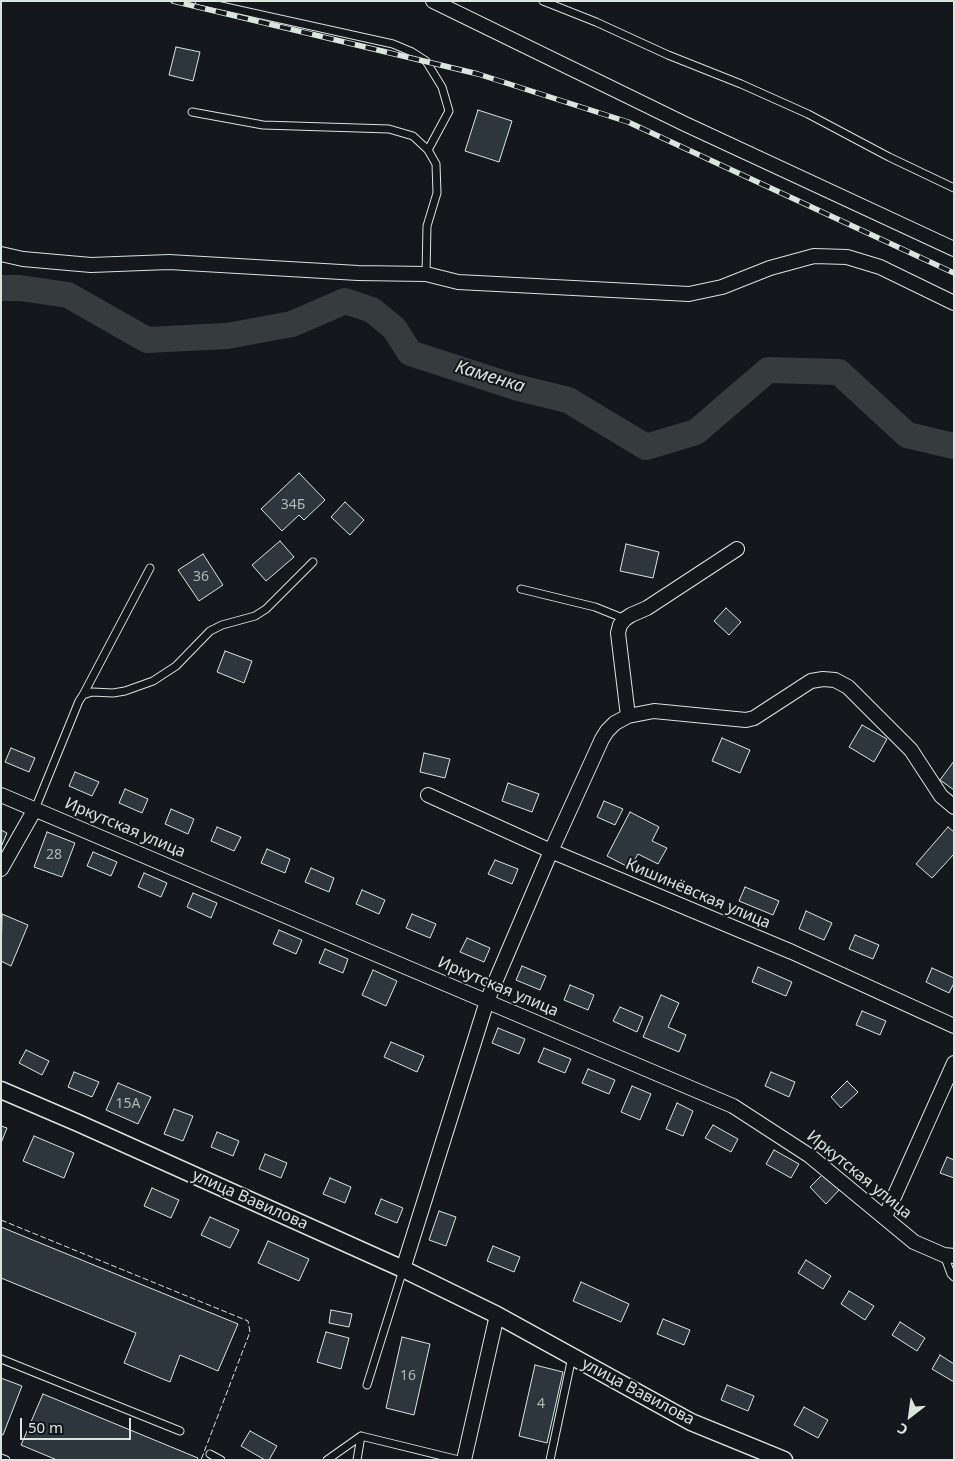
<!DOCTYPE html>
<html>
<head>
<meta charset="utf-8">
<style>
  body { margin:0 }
  #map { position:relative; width:955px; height:1461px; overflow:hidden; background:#14181c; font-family:"Noto Sans",sans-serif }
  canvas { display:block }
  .frame { position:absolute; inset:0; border:2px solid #d8e6dc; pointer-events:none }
  .north { position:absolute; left:885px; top:1391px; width:50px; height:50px; -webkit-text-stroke:4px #14181c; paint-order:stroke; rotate:210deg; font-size:14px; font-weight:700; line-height:20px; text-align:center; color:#d8e6dc }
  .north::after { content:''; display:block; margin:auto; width:18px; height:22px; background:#d8e6dc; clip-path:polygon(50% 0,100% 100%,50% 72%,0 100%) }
  .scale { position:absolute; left:20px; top:1418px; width:111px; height:22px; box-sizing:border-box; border:2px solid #d8e6dc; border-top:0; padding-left:6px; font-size:15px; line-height:18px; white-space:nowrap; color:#d8e6dc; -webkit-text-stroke:4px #14181c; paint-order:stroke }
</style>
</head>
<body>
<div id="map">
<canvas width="955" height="1461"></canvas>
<div class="frame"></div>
<div class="north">С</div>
<div class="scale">50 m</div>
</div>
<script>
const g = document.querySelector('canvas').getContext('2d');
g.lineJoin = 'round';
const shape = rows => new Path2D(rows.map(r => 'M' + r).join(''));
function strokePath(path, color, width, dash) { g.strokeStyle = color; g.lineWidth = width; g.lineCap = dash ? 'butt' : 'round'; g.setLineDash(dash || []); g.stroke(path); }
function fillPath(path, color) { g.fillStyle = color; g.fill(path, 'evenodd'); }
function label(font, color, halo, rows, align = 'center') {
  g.font = font + ' "Noto Sans",sans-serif'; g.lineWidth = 4; g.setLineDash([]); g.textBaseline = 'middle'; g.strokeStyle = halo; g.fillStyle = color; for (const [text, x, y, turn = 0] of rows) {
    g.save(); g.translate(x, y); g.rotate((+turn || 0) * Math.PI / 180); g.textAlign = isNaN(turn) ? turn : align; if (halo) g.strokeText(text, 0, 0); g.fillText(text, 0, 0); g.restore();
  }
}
strokePath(shape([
  [1,288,20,288,68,295,147,340,227,336,292,324,345,301,372,310,394,328,410,353,515,387,568,400,646,447,696,432,768,370,839,372,907,435,954,446]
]), '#363b3e', 26);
const building = shape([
  [176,47,200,52,193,81,169,75,176,47],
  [478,110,512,121,499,162,465,151,478,110],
  [299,473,325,500,304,520,299,515,282,531,261,509,299,473],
  [345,502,364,520,350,535,331,517,345,502],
  [280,541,294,557,266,581,252,565,280,541],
  [626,544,659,552,653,578,620,571,626,544],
  [203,554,223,585,199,601,178,570,203,554],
  [726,608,741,622,729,635,714,621,726,608],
  [225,651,252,661,244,683,217,672,225,651],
  [862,725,887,739,874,762,849,747,862,725],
  [722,738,750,750,740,773,712,761,722,738],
  [11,748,35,758,29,772,5,762,11,748],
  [424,753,450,759,445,778,420,772,424,753],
  [954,761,954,790,940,780,954,761],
  [75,772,99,782,92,796,69,786,75,772],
  [508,783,539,794,532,812,502,801,508,783],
  [125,789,148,799,142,813,119,803,125,789],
  [604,801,623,809,615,825,597,817,604,801],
  [171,809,194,819,188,834,165,824,171,809],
  [630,812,659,827,652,841,667,848,658,864,638,854,630,868,607,856,630,812],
  [217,827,241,837,234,851,211,841,217,827],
  [948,827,954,832,954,854,932,878,916,864,948,827],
  [1,830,7,833,1,847,1,830],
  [47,832,75,843,62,877,34,867,47,832],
  [267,849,290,859,285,873,261,863,267,849],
  [93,852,117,862,111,876,87,866,93,852],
  [495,860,518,869,512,884,488,874,495,860],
  [311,868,334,878,329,892,305,882,311,868],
  [144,873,167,883,161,897,138,887,144,873],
  [745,887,779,901,773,915,739,901,745,887],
  [362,890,385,900,379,914,356,904,362,890],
  [193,893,217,903,211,918,187,907,193,893],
  [806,911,832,923,824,940,799,929,806,911],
  [2,914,28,925,11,966,1,961,2,914],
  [412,914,436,924,430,938,406,928,412,914],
  [279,930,302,940,296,954,273,944,279,930],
  [855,935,879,945,873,959,849,949,855,935],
  [467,938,490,948,484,962,460,952,467,938],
  [325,949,348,959,343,973,319,963,325,949],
  [522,966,546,976,540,990,516,980,522,966],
  [758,967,792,982,786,996,752,982,758,967],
  [932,968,954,978,954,983,949,993,926,982,932,968],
  [373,970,397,981,386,1006,362,995,373,970],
  [570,985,594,995,588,1010,564,1000,570,985],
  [661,995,679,1003,668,1027,686,1035,679,1052,643,1037,661,995],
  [620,1007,643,1017,637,1032,613,1021,620,1007],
  [862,1011,886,1021,880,1035,856,1025,862,1011],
  [498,1028,525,1039,519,1054,492,1043,498,1028],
  [391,1042,424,1056,417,1072,384,1057,391,1042],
  [544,1048,571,1059,565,1073,538,1062,544,1048],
  [26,1050,49,1061,42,1075,19,1063,26,1050],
  [588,1069,615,1080,609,1094,582,1083,588,1069],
  [74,1072,99,1082,92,1097,68,1087,74,1072],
  [771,1072,795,1082,789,1097,765,1086,771,1072],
  [847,1081,858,1092,841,1108,831,1097,847,1081],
  [118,1083,151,1097,138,1124,106,1110,118,1083],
  [632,1086,651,1094,640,1120,621,1112,632,1086],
  [677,1103,693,1111,683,1136,666,1129,677,1103],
  [174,1109,193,1116,183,1141,164,1134,174,1109],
  [713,1125,738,1139,731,1152,705,1138,713,1125],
  [1,1126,7,1128,1,1143,1,1126],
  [217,1132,239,1141,233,1156,211,1147,217,1132],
  [34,1136,74,1153,64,1178,23,1161,34,1136],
  [774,1150,799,1164,791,1178,766,1164,774,1150],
  [265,1154,287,1163,281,1178,259,1169,265,1154],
  [947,1157,954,1160,954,1178,940,1173,947,1157],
  [823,1174,839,1190,826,1204,810,1187,823,1174],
  [330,1178,351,1187,345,1203,323,1194,330,1178],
  [152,1188,179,1200,171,1218,144,1206,152,1188],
  [381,1199,403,1208,397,1223,375,1214,381,1199],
  [439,1211,456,1217,446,1246,429,1240,439,1211],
  [210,1217,239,1230,230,1248,201,1235,210,1217],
  [1,1227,238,1324,218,1371,180,1355,170,1382,124,1363,136,1333,1,1278,1,1227],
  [268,1241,309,1259,299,1281,258,1263,268,1241],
  [493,1246,520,1257,514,1272,487,1261,493,1246],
  [806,1260,831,1276,823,1289,798,1273,806,1260],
  [581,1282,629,1304,621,1322,573,1301,581,1282],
  [849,1291,874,1306,865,1320,841,1304,849,1291],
  [331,1310,352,1314,349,1327,329,1323,331,1310],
  [663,1319,690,1330,684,1345,657,1334,663,1319],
  [900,1322,925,1338,917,1351,892,1335,900,1322],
  [326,1332,349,1338,341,1369,317,1362,326,1332],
  [402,1337,430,1344,414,1415,386,1408,402,1337],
  [940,1355,954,1364,954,1382,932,1369,940,1355],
  [535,1365,563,1372,547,1443,519,1436,535,1365],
  [1,1378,22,1386,3,1435,1,1434,1,1378],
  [727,1385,754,1396,748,1411,721,1400,727,1385],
  [43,1394,198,1458,197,1460,57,1460,21,1445,43,1394],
  [804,1407,828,1420,818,1438,794,1425,804,1407],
  [250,1431,277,1446,269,1460,265,1460,241,1446,250,1431]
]);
fillPath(building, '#2c363c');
strokePath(building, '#d8e6dc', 1);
const service = shape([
  [199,1,393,44,412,52,426,61,442,87,449,111,428,150],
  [543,1,596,22,668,55,741,84,808,114,889,157,954,188],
  [192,112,263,125,389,129,413,136,428,150,436,164,437,193,427,226,426,274],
  [521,589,595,607,625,619],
  [83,695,150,568],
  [35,809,79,701,83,695,92,692,113,693,125,691,153,681,176,666,210,631,222,625,255,616,266,609,313,562],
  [944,1255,951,1274,954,1277],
  [1,1359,180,1431],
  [367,1385,403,1270],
  [210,1454,221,1460],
  [1,1458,6,1460],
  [327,1460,361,1436,459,1460],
  [357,1460,361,1436],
  [550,1460,572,1357]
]);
const minor = shape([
  [433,1,685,124,954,249],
  [1,254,23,259,91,265,169,262,358,273,426,274,458,282,689,294,722,287,770,268,814,256,847,257,880,267,954,303],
  [628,716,618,633,620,625,625,619,631,615,647,608,737,549],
  [1,795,733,1106,810,1156,914,1242,944,1255,954,1256],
  [428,795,551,851,792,952,954,1026],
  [1,869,35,809],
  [885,1217,954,1063],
  [403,1269,487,1001,551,851,602,739,607,731,615,723,628,716,654,711,746,720,754,718,811,681,823,679,835,680,848,687,911,750,941,796,954,807],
  [464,1460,497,1315]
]);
const tertiary = shape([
  [1,1090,78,1123,403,1269,497,1315,691,1422,784,1460]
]);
strokePath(service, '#d8e6dc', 9);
strokePath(minor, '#d8e6dc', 16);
strokePath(tertiary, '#d8e6dc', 19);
strokePath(service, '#14181c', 7);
strokePath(minor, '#14181c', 14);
strokePath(tertiary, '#14181c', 16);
const rail = shape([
  [173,1,478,74,628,122,954,273]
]);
strokePath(rail, '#d8e6dc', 5.5);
strokePath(rail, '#14181c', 4, [11]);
strokePath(shape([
  [1,1220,248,1321,250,1332,201,1460]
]), '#d8e6dc', 1, [6, 2.5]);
label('14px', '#adbab4', null, [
  ["34Б",293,505],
  ["36",201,577],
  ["28",54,855],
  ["15А",128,1104],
  ["16",408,1376],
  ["4",541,1404]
]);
label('16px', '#d8e6dc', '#14181c', [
  ["Иркутская улица",125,828,23],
  ["Кишинёвская улица",698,894,23],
  ["Иркутская улица",498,987,23],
  ["Иркутская улица",859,1175,39],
  ["улица Вавилова",250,1200,24],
  ["улица Вавилова",638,1392,28]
]);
label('italic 18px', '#d8e6dc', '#14181c', [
  ["Каменка",490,377,17]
]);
</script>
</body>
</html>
